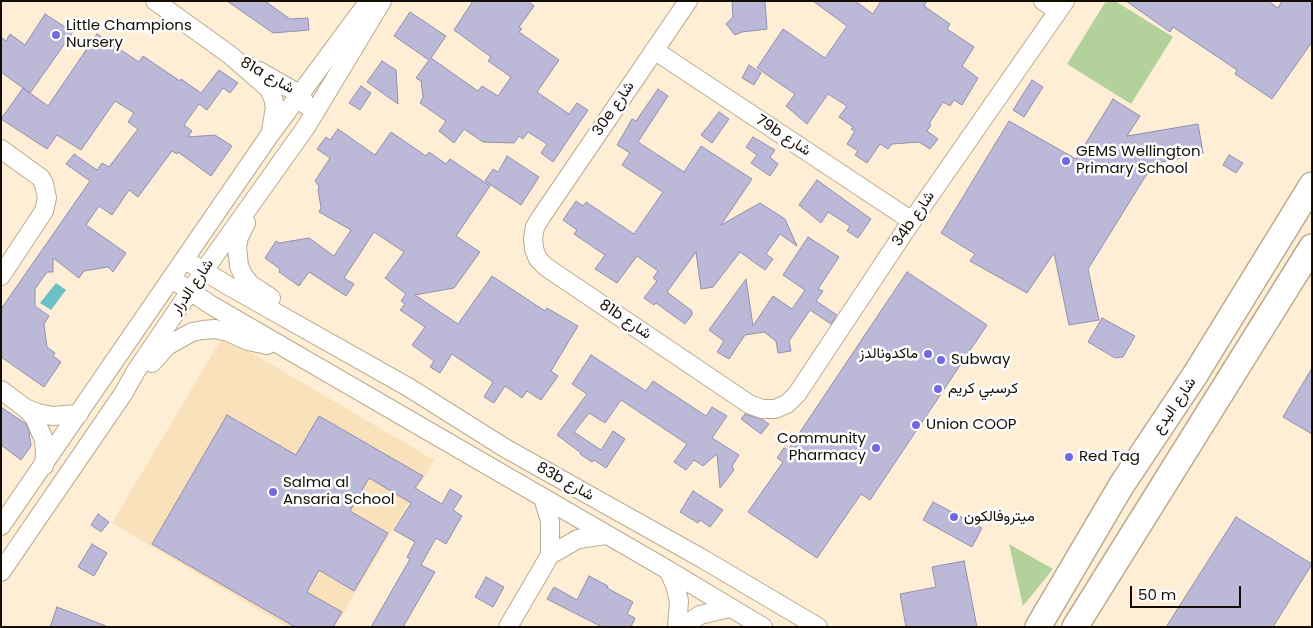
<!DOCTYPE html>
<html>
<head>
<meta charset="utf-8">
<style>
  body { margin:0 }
  #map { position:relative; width:1313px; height:628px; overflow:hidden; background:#feeed6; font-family:Poppins,sans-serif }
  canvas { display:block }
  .frame { position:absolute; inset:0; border:2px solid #130d04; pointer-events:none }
  .scale { position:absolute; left:1130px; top:586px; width:111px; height:22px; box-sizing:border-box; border:2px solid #130d04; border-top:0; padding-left:6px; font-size:15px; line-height:18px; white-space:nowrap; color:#130d04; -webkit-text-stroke:4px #fefefe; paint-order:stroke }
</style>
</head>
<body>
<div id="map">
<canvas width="1313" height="628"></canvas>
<div class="frame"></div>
<div class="scale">50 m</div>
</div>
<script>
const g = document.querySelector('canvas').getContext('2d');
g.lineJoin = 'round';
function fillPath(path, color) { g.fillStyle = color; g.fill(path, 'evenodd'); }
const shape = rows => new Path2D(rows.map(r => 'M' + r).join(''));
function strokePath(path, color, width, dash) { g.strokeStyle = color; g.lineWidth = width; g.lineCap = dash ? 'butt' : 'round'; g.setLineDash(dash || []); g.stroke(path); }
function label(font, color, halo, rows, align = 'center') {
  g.font = font + ' Poppins,Vazirmatn,sans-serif'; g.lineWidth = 5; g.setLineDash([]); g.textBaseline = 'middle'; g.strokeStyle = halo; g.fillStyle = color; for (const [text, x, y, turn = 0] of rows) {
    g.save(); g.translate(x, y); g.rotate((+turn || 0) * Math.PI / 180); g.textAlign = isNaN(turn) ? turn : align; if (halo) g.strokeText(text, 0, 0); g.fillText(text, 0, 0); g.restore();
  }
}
fillPath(shape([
  [223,336,434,460,335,627,288,627,112,523]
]), '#f9e1bc');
fillPath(shape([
  [1106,1,1115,1,1173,37,1131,104,1067,64],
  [1009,544,1053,569,1023,606]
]), '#b3d19a');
fillPath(shape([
  [56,283,66,290,51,310,40,303]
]), '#69c1c6');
const building = shape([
  [227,1,265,1,290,19,308,18,309,30,273,33,227,1],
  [473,1,528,1,534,6,519,27,522,29,519,32,559,60,537,92,569,114,577,103,588,110,553,162,541,153,547,144,528,132,523,139,519,136,514,143,483,142,464,129,454,143,439,131,446,121,420,103,423,97,421,81,416,78,429,60,394,36,410,12,446,36,431,58,478,91,482,86,498,96,511,77,488,61,491,57,454,30,473,1],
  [732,1,765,1,767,29,742,32,735,35,726,24,733,17,732,1],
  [813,1,855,1,873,14,881,1,927,1,924,6,950,24,947,29,974,47,962,66,978,78,962,105,954,100,950,106,943,102,929,124,931,125,927,131,938,139,930,149,919,142,892,144,888,149,880,144,867,163,855,155,858,151,847,144,855,131,851,129,853,127,839,117,847,106,828,94,807,124,786,106,795,94,757,68,783,29,825,58,847,26,813,1],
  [1126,1,1268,1,1278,8,1282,1,1312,1,1312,42,1272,99,1235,74,1237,70,1173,27,1170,32,1126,1],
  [45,14,73,32,30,93,1,72,1,37,6,41,10,34,25,45,45,14],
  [97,34,139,62,143,56,180,81,181,79,201,93,219,70,238,83,230,93,223,88,207,110,199,104,184,125,192,131,188,137,215,135,232,146,211,176,178,152,177,154,172,151,138,197,129,190,112,215,99,206,86,225,126,253,113,272,108,267,84,271,79,278,53,258,53,272,47,272,35,289,35,306,49,316,44,324,47,347,55,353,53,356,61,362,44,387,1,357,1,309,90,181,66,164,74,154,97,170,102,163,109,167,138,129,128,122,134,113,115,101,81,150,57,135,47,149,1,119,23,88,48,106,97,34],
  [382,61,396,70,398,104,367,82,382,61],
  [749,65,761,73,754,85,742,78,749,65],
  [1032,80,1043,87,1024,117,1013,110,1032,80],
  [361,86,371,93,360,110,349,103,361,86],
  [658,89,668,96,638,142,684,172,701,146,752,179,721,225,760,203,785,219,797,246,780,234,766,254,773,259,765,270,740,252,713,287,701,289,696,252,667,292,692,311,692,315,685,324,656,303,654,305,644,298,657,281,653,278,658,271,637,256,617,283,595,269,605,255,574,234,577,230,563,220,576,201,583,206,586,202,634,234,663,192,622,165,630,153,617,145,632,119,636,121,658,89],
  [1113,99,1140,116,1127,136,1198,124,1203,153,1153,164,1088,269,1099,320,1069,325,1054,253,1027,293,970,261,975,254,941,233,1009,121,1076,159,1113,99],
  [719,112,729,119,712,143,701,135,719,112],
  [338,129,375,155,391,132,426,156,429,152,446,164,450,159,490,186,456,236,480,252,454,288,415,295,458,324,492,276,545,311,547,308,578,326,551,371,558,376,541,400,527,391,522,398,505,386,494,403,484,397,493,382,452,354,440,373,430,367,434,361,412,345,425,327,400,310,405,304,401,301,406,294,385,278,404,252,374,232,344,278,354,284,346,296,309,272,299,286,279,272,280,269,265,258,276,241,279,243,309,238,334,256,351,230,319,212,321,208,318,190,319,186,315,181,330,158,317,149,326,137,330,140,338,129],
  [753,137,775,150,770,157,778,164,770,176,751,163,757,155,746,147,753,137],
  [1229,155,1243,163,1236,173,1223,165,1229,155],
  [507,156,539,177,521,205,485,181,493,169,498,172,507,156],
  [817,180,871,219,858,238,847,231,850,226,828,212,821,223,799,205,817,180],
  [808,237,839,257,818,289,823,291,816,301,837,315,831,324,810,310,789,341,791,351,778,353,776,341,764,332,745,335,729,359,717,352,724,341,709,330,746,279,753,326,773,296,792,309,805,290,783,275,808,237],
  [907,272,987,325,870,500,861,494,817,558,748,512,783,462,777,458,784,448,788,450,907,272],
  [1102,318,1135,336,1123,357,1115,358,1088,342,1102,318],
  [591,355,646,391,653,381,706,416,712,407,727,416,712,438,739,455,732,466,734,470,720,488,717,454,703,466,694,460,686,470,674,462,687,444,621,400,605,423,589,413,574,432,601,450,613,431,625,439,606,468,594,460,592,462,580,454,581,453,557,435,587,394,572,384,591,355],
  [1312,368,1312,434,1283,417,1312,368],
  [1,407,26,424,29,431,31,446,21,460,1,445,1,407],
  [745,414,763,420,769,424,761,434,741,419,745,414],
  [227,415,296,455,319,416,423,476,415,488,442,504,450,489,462,496,453,510,462,516,446,544,436,538,421,565,435,572,403,627,371,627,410,559,407,557,415,542,394,530,411,503,369,478,350,511,388,533,354,591,319,570,307,592,342,612,333,627,295,627,152,544,227,415],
  [693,491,723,510,710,527,700,520,698,523,680,512,693,491],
  [933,502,982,528,972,547,923,520,933,502],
  [98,514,109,522,101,532,91,525,98,514],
  [1236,517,1312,564,1273,627,1166,627,1236,517],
  [92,544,107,553,94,576,78,567,92,544],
  [964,561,977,627,906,627,900,594,936,587,932,567,964,561],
  [589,576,608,586,607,588,633,602,627,614,635,618,631,627,602,627,547,599,554,587,577,600,589,576],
  [486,577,504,587,493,607,475,597,486,577],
  [57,607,106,626,106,627,50,627,57,607]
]);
fillPath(building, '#bbb8d8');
strokePath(building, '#938fae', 1);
const street = shape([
  [155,1,230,55,269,89,273,98,275,107,271,131],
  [688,1,541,217,535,227,533,238,534,249,538,259,546,267,749,404,762,409,775,409,787,404,797,394,905,231,1065,1],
  [1043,1,1058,11],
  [654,50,912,221],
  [259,71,301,95,306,105],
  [1,149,41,178,44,184,47,198,44,211,1,276],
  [246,223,239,237,237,247,239,266,243,275,250,284,271,298],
  [185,260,234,289,408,387,505,448,703,559,818,627],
  [172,279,211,305,668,570,763,627],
  [152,363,167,346,192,332,203,330,215,329,228,332,248,341,267,345],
  [1,390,25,408,34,417,44,440,45,453,44,466],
  [25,408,38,413,52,416,79,414],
  [1,526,269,136,369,1],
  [550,555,578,539,606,535],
  [668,570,675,585,679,601,677,627],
  [1,572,123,394,136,371,203,272,306,127,382,1],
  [508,627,550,555,550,521,543,498],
  [682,627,700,615,729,608]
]);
const secondary = shape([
  [1038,627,1121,486,1195,375,1312,185],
  [1075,627,1312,247]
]);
strokePath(street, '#bdaa8d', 20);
strokePath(secondary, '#bdaa8d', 28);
strokePath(street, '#fff', 18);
strokePath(secondary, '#fff', 25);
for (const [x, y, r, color] of [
  [56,35,5,"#7467e2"],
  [1066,161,5,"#7467e2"],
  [928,354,5,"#7467e2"],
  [941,360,5,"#7467e2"],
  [938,389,5,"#7467e2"],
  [916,425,5,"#7467e2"],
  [876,448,5,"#7467e2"],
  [1069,457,5,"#7467e2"],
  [273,492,5,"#7467e2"],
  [954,517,5,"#7467e2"]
]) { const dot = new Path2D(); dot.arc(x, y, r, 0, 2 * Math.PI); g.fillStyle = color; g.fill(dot); strokePath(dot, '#fefefe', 2); }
label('15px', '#130d04', '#fefefe', [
  ["Little Champions",66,26],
  ["Nursery",66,43],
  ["GEMS Wellington",1076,152],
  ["Primary School",1076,169],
  ["ماكدونالدز",918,354,"right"],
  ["Subway",951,360],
  ["كرسبي كريم",948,389],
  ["Union COOP",926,425],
  ["Community",866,439,"right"],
  ["Pharmacy",866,456,"right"],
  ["Red Tag",1079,457],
  ["Salma al",283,483],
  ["Ansaria School",283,500],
  ["ميتروفالكون",964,517]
], 'left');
label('15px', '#130d04', '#fefefe', [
  ["81a شارع",267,76,29],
  ["30e شارع",614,109,-56],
  ["79b شارع",783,136,33],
  ["34b شارع",914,219,-56],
  ["شارع الدرار",193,287,-56],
  ["81b شارع",625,320,34],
  ["شارع البدع",1175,406,-56],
  ["83b شارع",565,482,29]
]);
</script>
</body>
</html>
